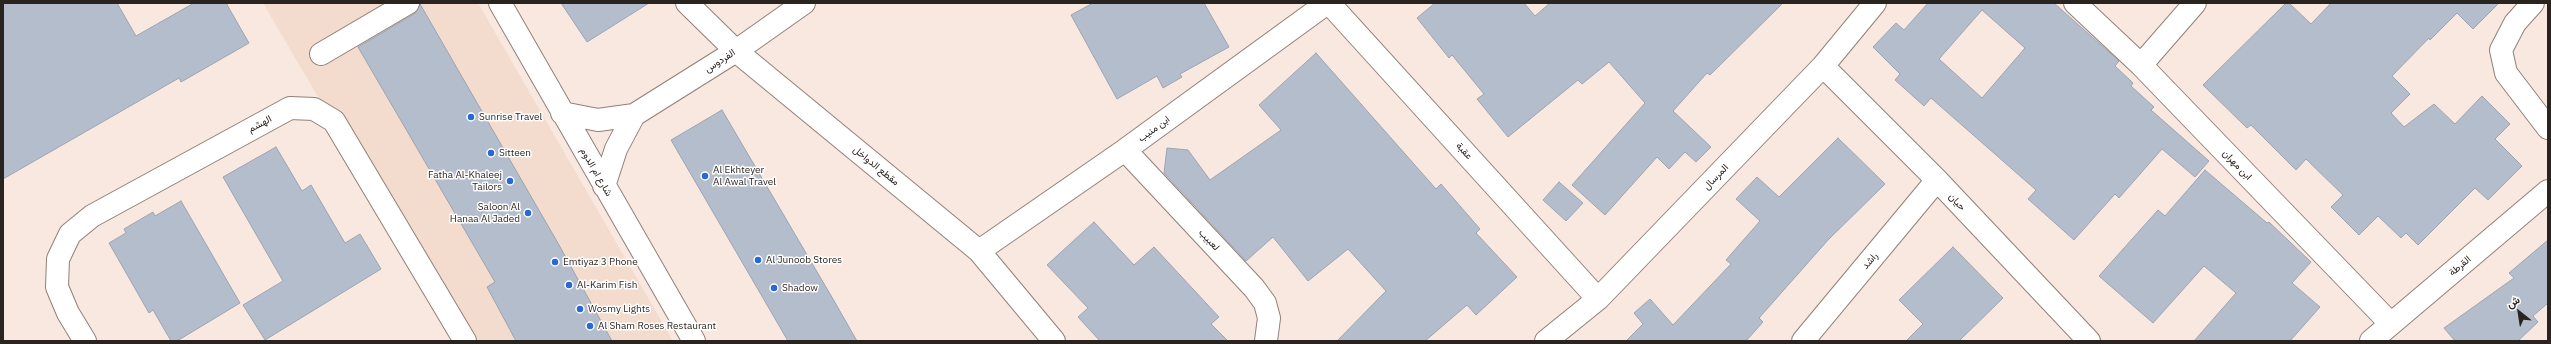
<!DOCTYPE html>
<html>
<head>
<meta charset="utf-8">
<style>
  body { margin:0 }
  #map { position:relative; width:2551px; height:344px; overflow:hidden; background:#f9e8df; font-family:"IBM Plex Sans",Vazirmatn,sans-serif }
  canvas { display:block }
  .frame { position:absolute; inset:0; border:4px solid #2a2421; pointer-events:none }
  .north { position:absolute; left:2499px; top:292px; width:40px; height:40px; -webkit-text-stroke:3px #fff; paint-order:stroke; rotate:330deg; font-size:11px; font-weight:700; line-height:16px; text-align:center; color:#2a2421 }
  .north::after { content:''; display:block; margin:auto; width:14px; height:18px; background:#2a2421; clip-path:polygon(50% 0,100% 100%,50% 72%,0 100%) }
</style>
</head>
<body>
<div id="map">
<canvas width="2551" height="344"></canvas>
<div class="frame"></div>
<div class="north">ش</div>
</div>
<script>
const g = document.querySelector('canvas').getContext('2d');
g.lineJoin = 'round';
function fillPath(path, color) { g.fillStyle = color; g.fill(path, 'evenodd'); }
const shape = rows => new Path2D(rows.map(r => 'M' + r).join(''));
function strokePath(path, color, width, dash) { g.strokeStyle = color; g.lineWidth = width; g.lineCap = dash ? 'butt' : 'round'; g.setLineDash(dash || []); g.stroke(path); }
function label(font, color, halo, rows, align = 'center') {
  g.font = font + ' "IBM Plex Sans",Vazirmatn,sans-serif'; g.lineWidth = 3; g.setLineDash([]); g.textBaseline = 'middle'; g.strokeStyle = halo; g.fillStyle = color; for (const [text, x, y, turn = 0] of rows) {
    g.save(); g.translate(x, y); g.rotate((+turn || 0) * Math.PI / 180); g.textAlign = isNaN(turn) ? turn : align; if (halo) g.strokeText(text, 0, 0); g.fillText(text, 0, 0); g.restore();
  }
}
fillPath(shape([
  [263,3,478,3,673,341,461,341]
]), '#f3dbce');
const building = shape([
  [3,3,117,3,136,36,194,3,226,3,249,43,181,82,179,78,3,179,3,3],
  [561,3,649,3,587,42,561,3],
  [1093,3,1204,3,1229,47,1180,74,1182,77,1163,88,1157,76,1117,99,1071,15,1093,3],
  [1435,3,1524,3,1535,16,1550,3,1783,3,1710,75,1707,73,1673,111,1711,147,1696,162,1685,152,1669,169,1657,157,1605,215,1572,185,1645,103,1609,62,1582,84,1578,80,1508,137,1477,99,1484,94,1452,55,1449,58,1417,18,1435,3],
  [1928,3,2054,3,2119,61,2115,66,2133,83,2131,86,2154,107,2151,110,2209,161,2195,177,2162,149,2119,198,2115,194,2074,240,2028,199,2036,190,1931,98,1924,106,1895,80,1900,74,1873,47,1896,23,1904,30,1928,3],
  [1982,10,2025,48,1982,98,1939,59,1982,10],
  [2286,3,2289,3,2311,24,2331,3,2499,3,2473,29,2457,13,2430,40,2429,38,2392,76,2410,94,2391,113,2404,127,2434,104,2455,124,2482,96,2510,124,2495,139,2522,166,2488,200,2475,188,2418,245,2406,233,2401,238,2378,216,2359,235,2331,207,2343,195,2306,159,2296,170,2251,125,2247,128,2203,85,2286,3],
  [420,4,559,245,612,341,516,341,487,287,495,282,358,47,414,14,420,4],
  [1316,53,1436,189,1441,184,1480,229,1476,233,1517,277,1476,315,1467,305,1425,341,1337,341,1386,291,1348,249,1308,281,1273,237,1246,261,1164,173,1167,148,1188,150,1210,180,1281,130,1259,105,1316,53],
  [722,110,833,299,857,341,788,341,671,140,722,110],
  [1838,138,1885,184,1828,240,1759,318,1763,322,1746,341,1626,341,1643,324,1634,313,1650,299,1673,325,1731,264,1726,260,1760,221,1736,199,1757,177,1779,197,1838,138],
  [276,147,302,191,311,185,345,243,360,234,381,269,265,340,243,305,283,281,223,177,276,147],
  [2205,170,2267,223,2269,222,2311,262,2292,283,2320,307,2290,341,2194,341,2236,293,2204,266,2153,323,2099,276,2158,210,2165,216,2205,170],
  [1559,182,1583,203,1566,221,1543,200,1559,182],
  [181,201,240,303,177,341,171,341,153,310,149,313,109,243,126,233,124,229,153,212,155,216,181,201],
  [1094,222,1134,265,1154,247,1219,317,1211,324,1228,341,1100,341,1078,317,1088,308,1047,265,1094,222],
  [2548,240,2548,303,2533,316,2538,322,2518,341,2455,341,2444,328,2514,278,2509,273,2548,240],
  [1953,247,2003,298,1959,341,1906,341,1923,324,1899,300,1953,247]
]);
fillPath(building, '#b4bdcb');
strokePath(building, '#9ca4b2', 1);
const minor = shape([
  [500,3,694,341],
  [687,3,736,51,979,251,1054,341],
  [1329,3,1598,299],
  [2075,3,2141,65,2391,324],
  [2533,3,2515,23,2501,50,2506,73,2548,128],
  [321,54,408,3],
  [2141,65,2195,3],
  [1823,66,1937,180,2089,341],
  [562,113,598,120,634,115,736,51,804,3],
  [1125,150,1254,288,1265,303,1269,318,1266,341],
  [604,186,616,149,634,115],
  [979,251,1125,150,1327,3],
  [85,341,68,313,57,287,58,259,70,234,92,216,290,108,314,109,334,121,465,341],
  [1546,341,1598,299,1823,66,1875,3],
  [1803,341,1937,180],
  [2371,341,2548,191]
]);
strokePath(minor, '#908179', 24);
strokePath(minor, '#fff', 22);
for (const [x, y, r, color] of [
  [471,117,4,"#2968d5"],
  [491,153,4,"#2968d5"],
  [705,176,4,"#2968d5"],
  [510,181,4,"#2968d5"],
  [528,213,4,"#2968d5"],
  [758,260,4,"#2968d5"],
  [555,262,4,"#2968d5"],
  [569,285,4,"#2968d5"],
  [774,288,4,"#2968d5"],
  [580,309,4,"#2968d5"],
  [590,326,4,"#2968d5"]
]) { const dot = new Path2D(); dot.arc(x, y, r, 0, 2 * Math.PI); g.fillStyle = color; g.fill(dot); strokePath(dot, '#fff', 1.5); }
label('10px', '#2a2421', '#fff', [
  ["الفردوس",720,61,-33],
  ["الهشم",260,124,-28],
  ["ابن منيب",1154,129,-36],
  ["عقبة",1464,151,48],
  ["ابن مهران",2237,165,46],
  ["مقطع الدواخل",876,166,39],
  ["شارع ام الدوم",596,172,60],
  ["المرسال",1716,177,-46],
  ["حيان",1957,202,47],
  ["لعبيب",1209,240,47],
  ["راشد",1870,261,-50],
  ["القرطة",2460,266,-40]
]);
label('10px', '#2a2421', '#fff', [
  ["Sunrise Travel",479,117],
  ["Sitteen",499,153],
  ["Al Ekhteyer",713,170],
  ["Al Awal Travel",713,182],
  ["Fatha Al-Khaleej",502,175,"right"],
  ["Tailors",502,187,"right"],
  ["Saloon Al",520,207,"right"],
  ["Hanaa Al Jaded",520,219,"right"],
  ["Al Junoob Stores",766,260],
  ["Emtiyaz 3 Phone",563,262],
  ["Al-Karim Fish",577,285],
  ["Shadow",782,288],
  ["Wosmy Lights",588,309],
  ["Al Sham Roses Restaurant",598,326]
], 'left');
</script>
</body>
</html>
